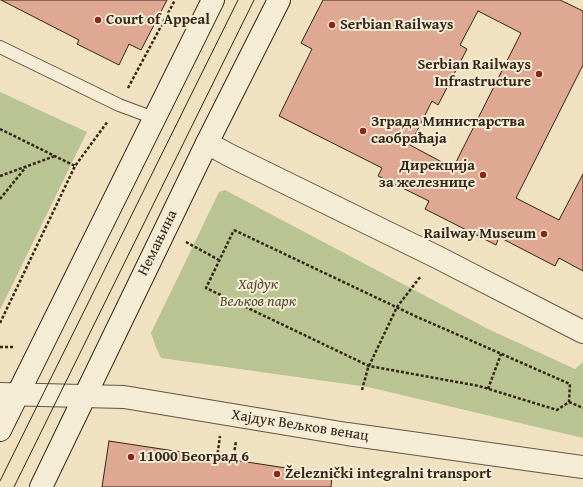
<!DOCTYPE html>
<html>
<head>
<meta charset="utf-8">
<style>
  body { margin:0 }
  canvas { display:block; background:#f0e2c0 }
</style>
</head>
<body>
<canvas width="583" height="487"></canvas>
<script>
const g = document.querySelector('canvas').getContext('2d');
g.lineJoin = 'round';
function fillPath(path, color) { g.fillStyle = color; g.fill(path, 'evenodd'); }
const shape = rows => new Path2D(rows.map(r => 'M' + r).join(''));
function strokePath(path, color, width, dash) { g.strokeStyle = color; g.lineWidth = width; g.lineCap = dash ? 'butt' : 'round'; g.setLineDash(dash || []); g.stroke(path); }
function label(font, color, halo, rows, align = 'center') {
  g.font = font + ' "Gentium Book Plus",serif'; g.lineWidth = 4; g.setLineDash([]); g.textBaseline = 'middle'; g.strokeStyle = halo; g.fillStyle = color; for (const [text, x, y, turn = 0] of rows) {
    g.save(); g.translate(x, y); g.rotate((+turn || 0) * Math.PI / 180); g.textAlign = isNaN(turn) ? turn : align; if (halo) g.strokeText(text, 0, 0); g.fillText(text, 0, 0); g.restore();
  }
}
fillPath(shape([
  [0,92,87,132,0,310],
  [225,190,488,329,575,369,583,362,583,438,368,387,161,358,157,350,151,333,219,192]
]), '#bac392');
const building = shape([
  [1,0,167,0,141,50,129,44,119,65,77,44,79,40,1,0],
  [323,0,560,0,583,11,583,65,516,198,559,220,583,174,583,271,559,258,555,266,499,237,496,245,425,209,429,201,378,176,382,168,279,116,312,49,301,43,323,0],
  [478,11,521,33,453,168,410,145,432,101,438,105,467,49,460,45,478,11],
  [109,441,332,475,331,487,102,487,109,441]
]);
fillPath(building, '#dfa893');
strokePath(building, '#352618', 1);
const service = shape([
  [0,47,119,105,154,118]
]);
const minor = shape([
  [207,143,229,155,437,257,583,332]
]);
const tertiary = shape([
  [0,394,124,397,347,434,583,467]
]);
const secondary = shape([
  [0,430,213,0],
  [41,487,207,143,279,0]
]);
strokePath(service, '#645542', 14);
strokePath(minor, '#645542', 24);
strokePath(tertiary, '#645542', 24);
strokePath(secondary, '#352618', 24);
strokePath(shape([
  [128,88,175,0],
  [0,129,75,166],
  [0,176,55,156],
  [0,199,26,167],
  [234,230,415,316,570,384,569,402,557,410,479,386,369,366,206,288,234,230],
  [186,242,219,260],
  [0,323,75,166,108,121],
  [0,347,13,347],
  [488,389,501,354],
  [362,390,368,368,397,307,421,276],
  [569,402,583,408],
  [217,458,220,436],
  [233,460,236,441]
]), '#352618', 2.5, [3, 2]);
strokePath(service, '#f5ecd6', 12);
strokePath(minor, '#f5ecd6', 22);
strokePath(tertiary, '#f5ecd6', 22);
strokePath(secondary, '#f5ecd6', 22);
strokePath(shape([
  [0,481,238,0],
  [14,487,254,0]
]), '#352618', 1);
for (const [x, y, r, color] of [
  [98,20,4,"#8f2418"],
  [332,25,4,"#8f2418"],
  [539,74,4,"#8f2418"],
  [363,131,4,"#8f2418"],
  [483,175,4,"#8f2418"],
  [544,234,4,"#8f2418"],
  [131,457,4,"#8f2418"],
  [277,474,4,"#8f2418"]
]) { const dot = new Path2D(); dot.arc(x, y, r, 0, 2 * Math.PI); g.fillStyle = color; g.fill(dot); strokePath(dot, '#f5ecd6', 1.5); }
label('bold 15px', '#352618', '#f5ecd6', [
  ["Court of Appeal",106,20],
  ["Serbian Railways",340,25],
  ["Serbian Railways",531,65,"right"],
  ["Infrastructure",531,82,"right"],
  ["Зграда Министарства",371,122],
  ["саобраћаја",371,139],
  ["Дирекција",475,166,"right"],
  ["за железнице",475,183,"right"],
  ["Railway Museum",536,234,"right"],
  ["11000 Београд 6",139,457],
  ["Železnički integralni transport",285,474]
], 'left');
label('15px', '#352618', '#f5ecd6', [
  ["Немањина",158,243,-64],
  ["Хајдук Вељков венац",300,426,9]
]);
label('italic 15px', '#564d36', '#f5ecd6', [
  ["Хајдук",258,285],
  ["Вељков парк",258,302]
]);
</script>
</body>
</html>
